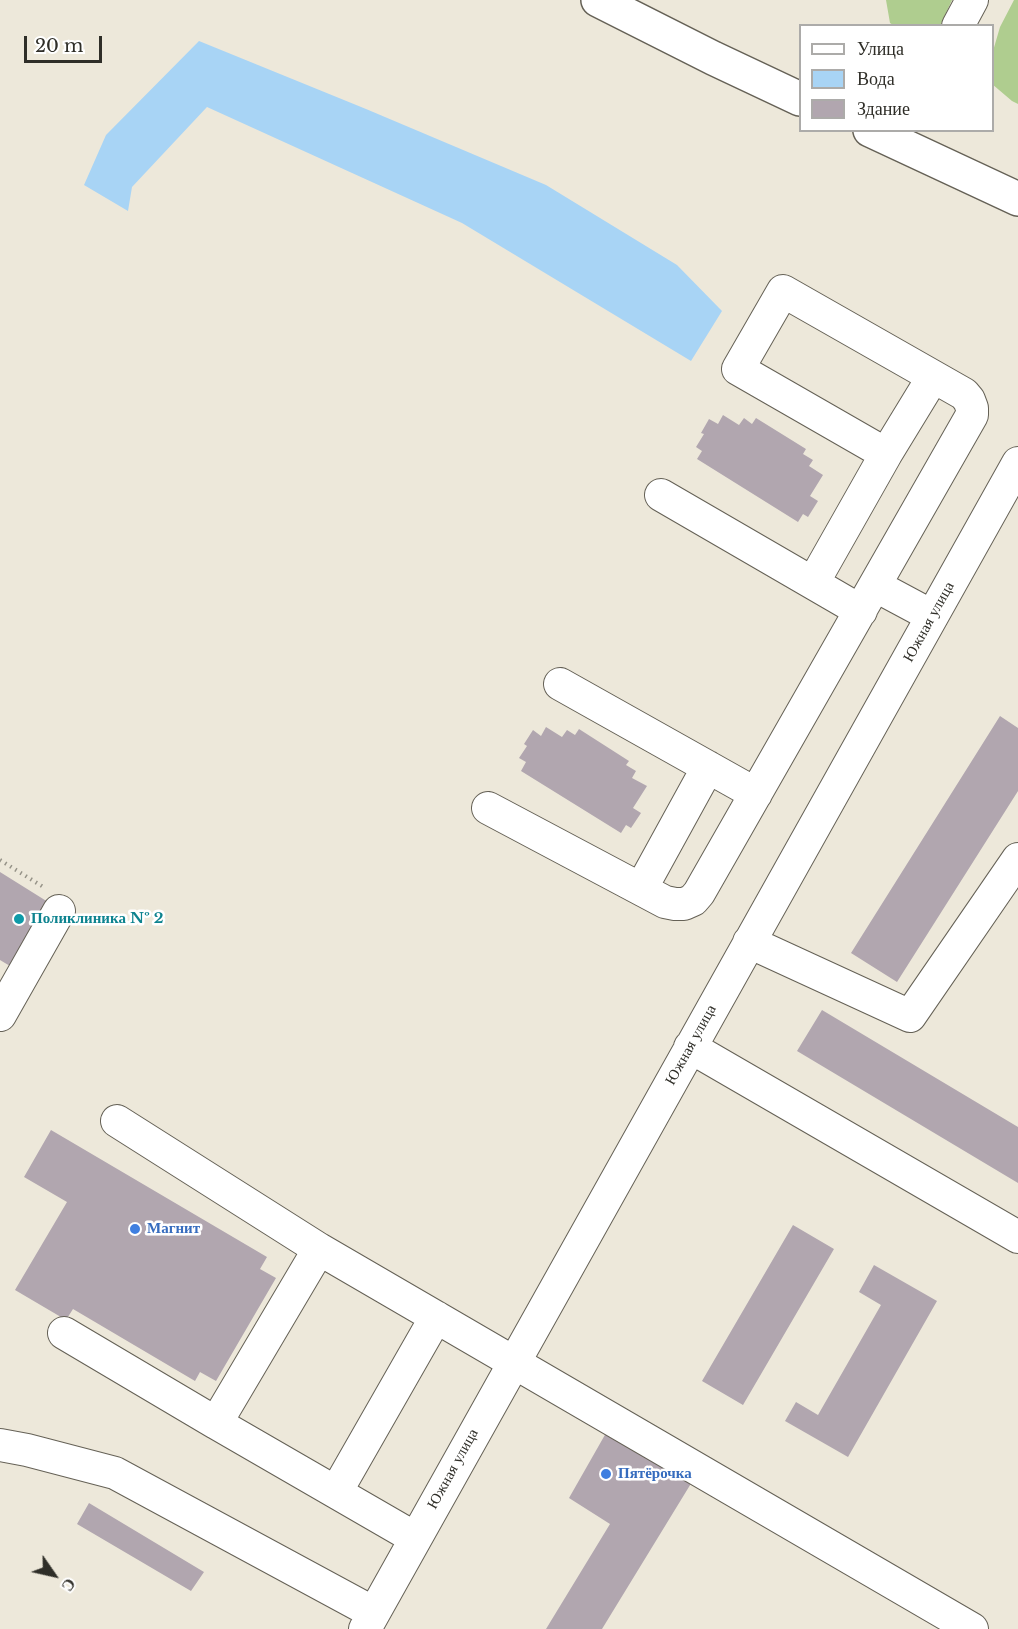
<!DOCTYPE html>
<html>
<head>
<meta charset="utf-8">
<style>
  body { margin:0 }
  #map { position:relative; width:1018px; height:1629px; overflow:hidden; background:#ede8da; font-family:"Libre Baskerville",serif }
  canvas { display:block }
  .legend { position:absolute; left:799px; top:24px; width:195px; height:108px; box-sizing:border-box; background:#fff; border:2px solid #acaba9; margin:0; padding:8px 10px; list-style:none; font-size:18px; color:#2f2e28 }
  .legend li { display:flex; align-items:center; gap:12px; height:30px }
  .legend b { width:30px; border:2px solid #acaba9 }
  .north { position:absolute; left:24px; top:1545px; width:60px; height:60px; -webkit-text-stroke:4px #fff; paint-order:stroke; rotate:124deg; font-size:16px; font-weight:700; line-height:24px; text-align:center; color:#2f2e28 }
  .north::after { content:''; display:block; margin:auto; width:21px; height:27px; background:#2f2e28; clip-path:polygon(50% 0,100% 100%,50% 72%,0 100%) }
  .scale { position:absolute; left:24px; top:36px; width:78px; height:27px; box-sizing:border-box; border:3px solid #2f2e28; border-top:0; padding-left:8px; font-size:18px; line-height:21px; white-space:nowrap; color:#2f2e28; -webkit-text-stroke:4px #fff; paint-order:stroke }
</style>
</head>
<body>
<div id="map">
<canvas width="1018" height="1629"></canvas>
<ul class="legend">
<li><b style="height:8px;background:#fff"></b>Улица</li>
<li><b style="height:16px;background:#a8d4f5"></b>Вода</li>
<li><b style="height:16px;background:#b1a6af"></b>Здание</li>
</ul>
<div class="north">С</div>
<div class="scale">20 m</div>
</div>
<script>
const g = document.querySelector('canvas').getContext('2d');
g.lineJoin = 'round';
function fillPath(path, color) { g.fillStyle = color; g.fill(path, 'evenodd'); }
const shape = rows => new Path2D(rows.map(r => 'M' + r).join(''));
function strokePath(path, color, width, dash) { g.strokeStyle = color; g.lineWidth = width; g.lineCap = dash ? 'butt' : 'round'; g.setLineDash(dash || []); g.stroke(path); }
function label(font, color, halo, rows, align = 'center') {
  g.font = font + ' "Libre Baskerville",serif'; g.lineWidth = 5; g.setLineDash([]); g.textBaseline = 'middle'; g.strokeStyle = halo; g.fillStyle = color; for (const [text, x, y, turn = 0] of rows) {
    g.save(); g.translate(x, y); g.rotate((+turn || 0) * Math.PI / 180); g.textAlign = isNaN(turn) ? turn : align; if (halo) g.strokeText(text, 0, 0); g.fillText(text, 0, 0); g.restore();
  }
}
fillPath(shape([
  [886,0,952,0,940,26,893,25,890,23],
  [1014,0,1018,0,1018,104,1012,101,992,84,993,51,1000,27]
]), '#afcd8f');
fillPath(shape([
  [199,41,366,109,546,185,677,265,722,311,691,361,462,223,207,107,132,187,128,211,84,185,106,135]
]), '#a8d4f5');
fillPath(shape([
  [723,415,739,425,744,418,752,424,756,418,806,449,803,454,813,460,809,466,823,475,810,496,818,501,808,517,803,514,798,522,697,459,702,451,696,447,704,434,701,433,709,419,718,424],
  [1000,716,1018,728,1018,791,897,982,851,953],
  [546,727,562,737,567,730,575,735,579,729,629,761,626,765,636,771,632,778,647,786,633,808,641,813,631,828,626,825,621,833,521,771,526,762,519,758,527,746,524,744,533,730,541,736],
  [0,872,48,902,10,966,0,960],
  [822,1010,1018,1127,1018,1183,797,1051],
  [51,1130,267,1257,260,1269,276,1278,216,1381,200,1372,195,1381,73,1309,66,1320,15,1290,67,1202,24,1177],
  [793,1225,834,1249,743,1405,702,1381],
  [874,1265,937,1301,848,1457,785,1421,796,1402,818,1415,881,1305,859,1292],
  [610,1426,695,1477,602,1629,546,1629,610,1524,569,1498],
  [89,1503,204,1572,191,1591,77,1524]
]), '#b1a6af');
const minor = shape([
  [958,26,972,0],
  [661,495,861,611],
  [813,583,886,454,933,377],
  [876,586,932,616],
  [560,684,756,794],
  [488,808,665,902,675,904,684,904,693,900,699,893,972,415,972,408,969,400,964,394,783,291,738,369,886,454],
  [641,889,708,767],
  [749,942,910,1016,1018,859],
  [0,1015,59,911],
  [690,1047,1018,1237],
  [117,1121,319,1249],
  [64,1333,216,1423],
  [0,1445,27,1450,115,1473,374,1613],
  [336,1492,436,1317],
  [415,1538,216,1423,319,1249,972,1629],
  [365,1629,1018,463]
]);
const major = shape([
  [598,0,713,58,800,99],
  [870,130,1018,199]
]);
strokePath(minor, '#656156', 34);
strokePath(major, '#656156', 36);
strokePath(shape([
  [0,860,45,888]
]), '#969388', 4, [1.5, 4.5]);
strokePath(minor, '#fff', 32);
strokePath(major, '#fff', 33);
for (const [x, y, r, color] of [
  [19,919,6,"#0f9aa8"],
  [135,1229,6,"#3f7fe0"],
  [606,1474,6,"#3f7fe0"]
]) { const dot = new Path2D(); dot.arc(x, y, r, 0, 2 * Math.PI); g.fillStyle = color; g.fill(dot); strokePath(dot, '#fff', 2); }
label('15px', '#2f2e28', '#fff', [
  ["Южная улица",929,622,-61],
  ["Южная улица",691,1045,-61],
  ["Южная улица",453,1469,-61]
]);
label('bold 15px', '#0d838f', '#fff', [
  ["Поликлиника № 2",31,919]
], 'left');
label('bold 15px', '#366cbe', '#fff', [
  ["Магнит",147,1229],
  ["Пятёрочка",618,1474]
], 'left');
</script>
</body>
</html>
